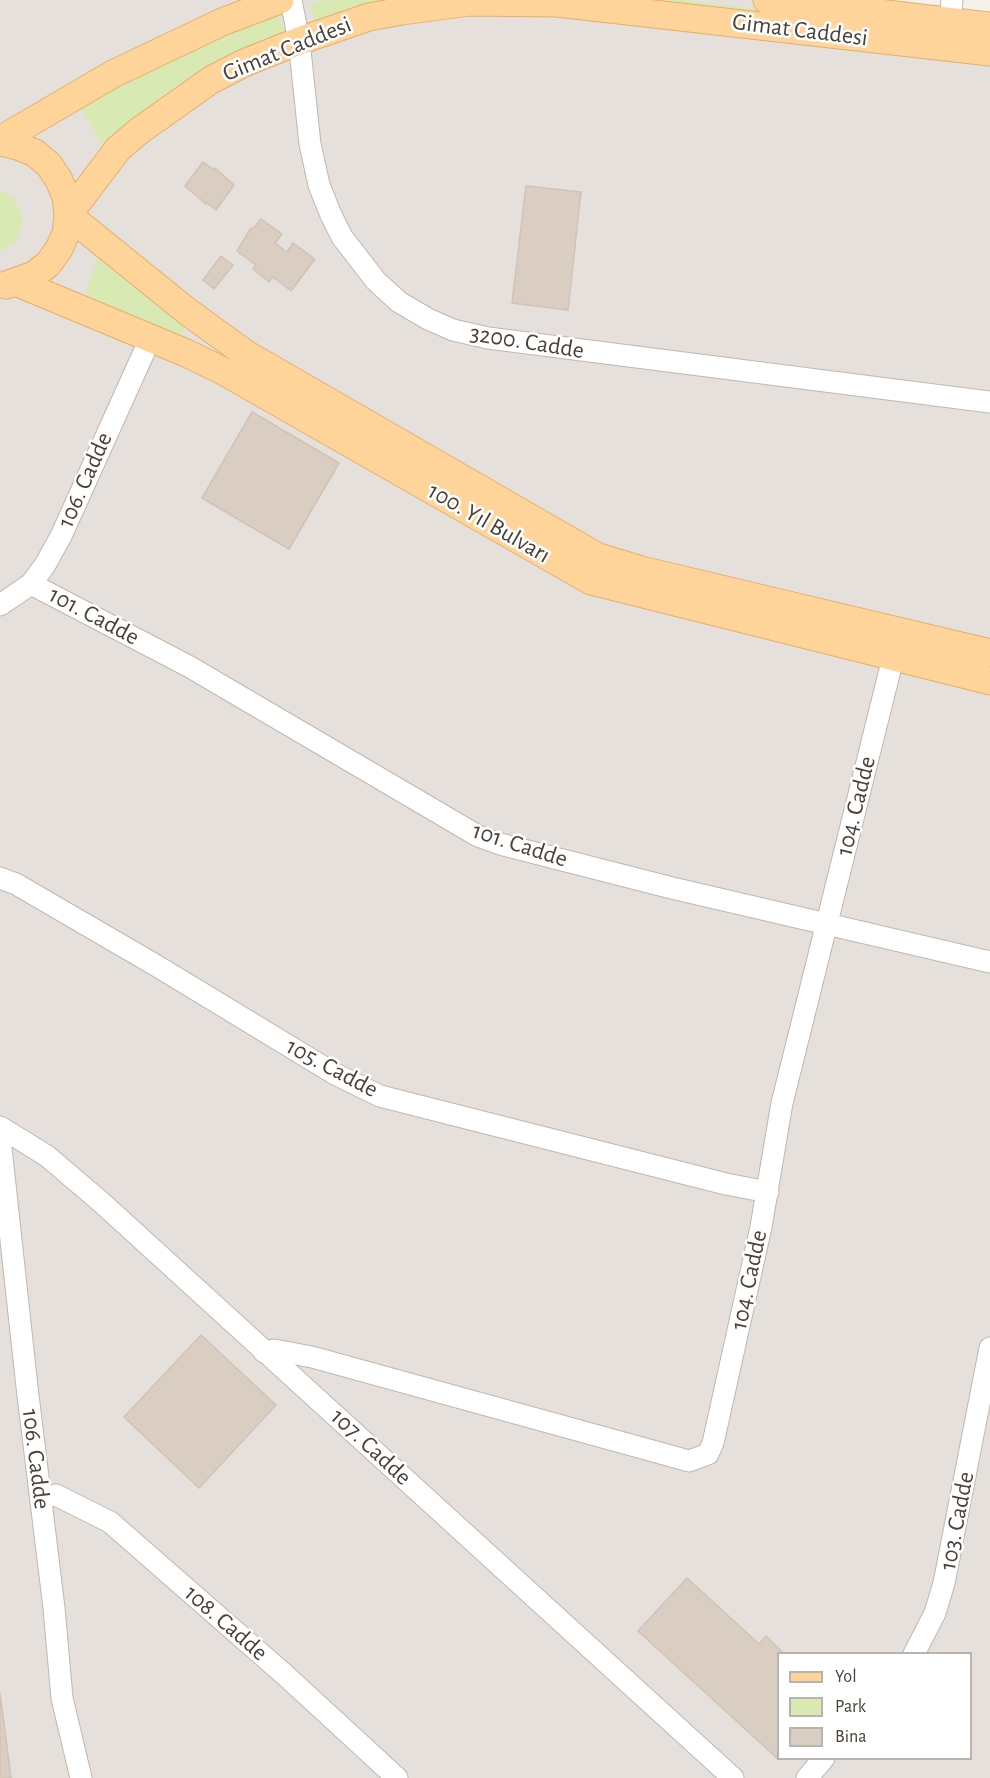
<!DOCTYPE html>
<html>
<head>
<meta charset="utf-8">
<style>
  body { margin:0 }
  #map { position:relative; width:990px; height:1778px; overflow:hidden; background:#f5f1eb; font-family:"Alegreya Sans",sans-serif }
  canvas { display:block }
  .legend { position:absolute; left:777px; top:1652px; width:195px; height:108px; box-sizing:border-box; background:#fff; border:2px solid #b7b3af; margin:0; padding:8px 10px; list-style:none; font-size:18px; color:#4a4138 }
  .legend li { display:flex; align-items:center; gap:12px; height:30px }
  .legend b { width:30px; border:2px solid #b7b3af }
</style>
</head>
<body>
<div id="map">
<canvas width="990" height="1778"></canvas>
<ul class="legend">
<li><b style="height:8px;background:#fed49b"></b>Yol</li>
<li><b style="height:16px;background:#d9e9b4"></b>Park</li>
<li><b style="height:16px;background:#dacec3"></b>Bina</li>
</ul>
</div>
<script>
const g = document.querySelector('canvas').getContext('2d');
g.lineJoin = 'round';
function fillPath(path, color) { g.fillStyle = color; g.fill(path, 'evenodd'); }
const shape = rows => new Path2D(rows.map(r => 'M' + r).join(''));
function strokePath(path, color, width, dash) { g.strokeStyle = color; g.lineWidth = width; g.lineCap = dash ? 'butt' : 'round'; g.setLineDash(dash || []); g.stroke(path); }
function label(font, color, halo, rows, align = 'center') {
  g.font = font + ' "Alegreya Sans",sans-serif'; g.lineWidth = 5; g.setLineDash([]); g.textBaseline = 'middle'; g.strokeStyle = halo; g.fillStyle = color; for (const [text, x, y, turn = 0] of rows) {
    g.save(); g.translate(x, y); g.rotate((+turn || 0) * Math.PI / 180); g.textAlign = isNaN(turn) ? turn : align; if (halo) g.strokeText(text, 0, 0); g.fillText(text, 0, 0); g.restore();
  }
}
fillPath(shape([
  [0,0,855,0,990,60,990,1778,0,1778],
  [778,1654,970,1654,970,1758,778,1758]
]), '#e5e0dc');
fillPath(shape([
  [325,0,406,0,315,23,310,3],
  [622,0,684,0,825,17,823,24],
  [277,14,286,33,104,148,80,106,192,50],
  [0,189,15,199,23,220,16,241,0,252],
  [99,252,188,321,180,341,83,302]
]), '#d9e9b4');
const building = shape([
  [203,162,214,170,215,168,234,185,216,210,207,203,206,204,185,186,203,162],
  [526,186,581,192,568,310,512,303,526,186],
  [261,219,282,234,275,243,287,252,293,243,315,259,291,291,273,277,269,282,253,269,256,265,237,251,251,228,253,229,261,219],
  [221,256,233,265,214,289,203,280,221,256],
  [252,412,339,463,289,549,202,498,252,412],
  [201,1335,276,1405,199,1488,124,1417,201,1335],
  [687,1578,759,1644,766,1636,784,1654,778,1654,779,1760,638,1631,687,1578],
  [0,1693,11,1778,0,1778,0,1693]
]);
fillPath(building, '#dacec3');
strokePath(building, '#d2c2b3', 1.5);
const minor = shape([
  [291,0,299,41,310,144,319,185,331,215,342,237,376,281,399,302,428,319,453,330,488,338,990,402],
  [949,35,952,0],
  [31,584,190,667,478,836,500,844,672,888,990,962],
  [0,605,31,584,45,565,61,536,150,339],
  [0,878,16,884,157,966,335,1074,380,1096,726,1184,768,1192],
  [0,1127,47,1156,101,1202,733,1778],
  [0,1139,27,1387,54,1608,62,1698,81,1778],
  [264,1352,274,1350,312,1357,689,1461,708,1454,713,1443,761,1227,782,1103,893,658],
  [41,1497,56,1495,110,1522,285,1675,397,1778],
  [914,1654,935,1613,944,1583,990,1348],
  [807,1778,824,1758]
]);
const major = shape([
  [767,0,990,26],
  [990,52,557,3,469,2,402,11,369,17,299,41,244,63,211,80,139,131,118,149,68,215,188,312,246,354,598,557,641,570,990,653],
  [0,140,113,74,222,22,280,0],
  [0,142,18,146,35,153,49,165,59,180,66,197,68,215,66,233,59,249,48,264,34,275,6,285],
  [18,283,186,353,223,371,591,581,990,681]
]);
strokePath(minor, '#c1b7ad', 23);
strokePath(major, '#e4ae6a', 29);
strokePath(minor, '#fff', 21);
strokePath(major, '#fed49b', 27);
label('24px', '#4a4138', '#fff', [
  ["Gimat Caddesi",800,30,7],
  ["Gimat Caddesi",287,49,-22],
  ["3200. Cadde",527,342,9],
  ["106. Cadde",85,480,-66],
  ["100. Yıl Bulvarı",489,523,30],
  ["101. Cadde",94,616,28],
  ["104. Cadde",856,806,-76],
  ["101. Cadde",520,845,18],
  ["105. Cadde",332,1068,28],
  ["104. Cadde",749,1280,-78],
  ["107. Cadde",371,1447,43],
  ["106. Cadde",36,1459,83],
  ["103. Cadde",957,1521,-79],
  ["108. Cadde",226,1623,41]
]);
</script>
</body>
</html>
